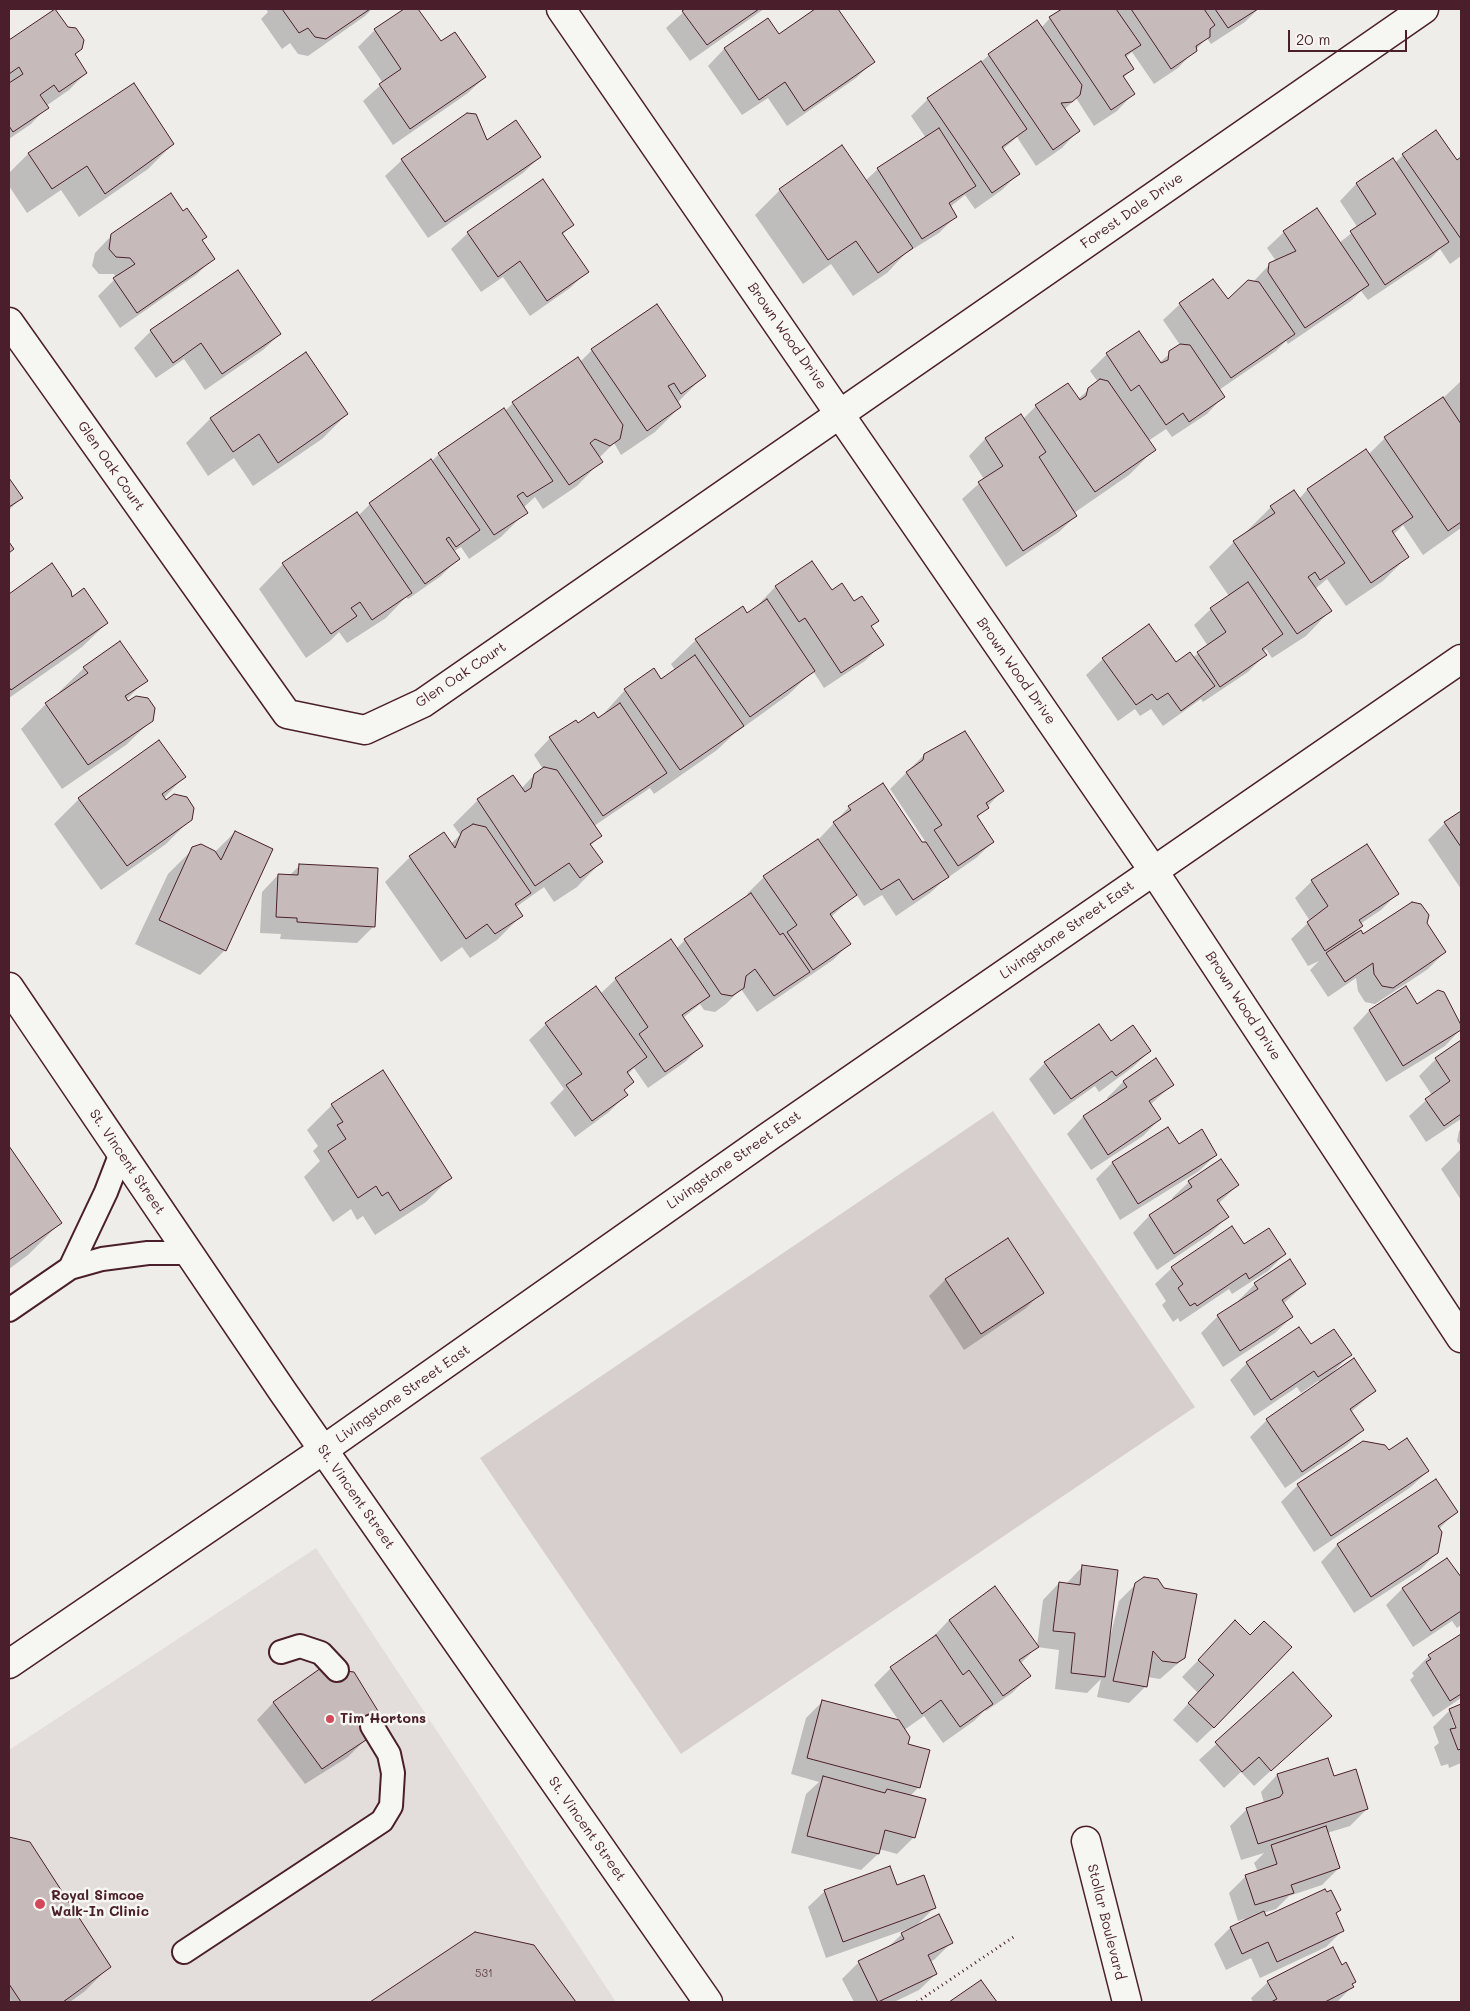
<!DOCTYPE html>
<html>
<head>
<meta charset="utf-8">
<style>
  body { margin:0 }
  #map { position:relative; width:1470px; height:2011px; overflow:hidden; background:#efedea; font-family:Mali,sans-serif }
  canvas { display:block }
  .frame { position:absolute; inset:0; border:10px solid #4a1f2b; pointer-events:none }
  .scale { position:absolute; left:1288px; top:30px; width:119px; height:22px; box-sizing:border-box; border:2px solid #4a1f2b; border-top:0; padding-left:6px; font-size:15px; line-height:18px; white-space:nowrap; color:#4a1f2b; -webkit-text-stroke:4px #f6f6f2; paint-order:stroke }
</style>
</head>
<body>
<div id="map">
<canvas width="1470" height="2011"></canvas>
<div class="frame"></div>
<div class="scale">20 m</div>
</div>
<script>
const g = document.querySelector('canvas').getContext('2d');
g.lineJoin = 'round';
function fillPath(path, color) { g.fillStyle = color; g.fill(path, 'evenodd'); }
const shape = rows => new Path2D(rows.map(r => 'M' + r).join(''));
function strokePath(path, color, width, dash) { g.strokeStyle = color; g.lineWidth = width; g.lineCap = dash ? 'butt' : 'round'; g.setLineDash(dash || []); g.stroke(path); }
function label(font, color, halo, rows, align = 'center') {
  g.font = font + ' Mali,sans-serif'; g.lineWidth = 5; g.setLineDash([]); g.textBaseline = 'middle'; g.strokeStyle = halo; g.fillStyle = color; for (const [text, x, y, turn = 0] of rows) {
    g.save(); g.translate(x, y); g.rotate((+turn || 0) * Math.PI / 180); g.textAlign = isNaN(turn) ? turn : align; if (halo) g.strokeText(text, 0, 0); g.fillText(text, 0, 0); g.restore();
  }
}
fillPath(shape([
  [316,1548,616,2002,13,2002,9,1996,9,1750]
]), '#e3dedc');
fillPath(shape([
  [993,1111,1195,1407,681,1754,480,1458]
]), '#d7cfce');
fillPath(shape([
  [266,9,372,9,365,16,308,56,298,54,290,43,282,49,261,19,268,12],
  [406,9,416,9,440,43,485,77,468,93,393,145,363,101,383,83,358,47,375,30],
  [687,9,764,9,690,61,666,28],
  [817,9,836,9,873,62,856,78,787,126,768,98,742,115,708,66,724,49,768,20,779,35],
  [1064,9,1258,9,1245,22,1211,44,1207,38,1178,68,1154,84,1132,52,1125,58,1132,69,1123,78,1133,94,1117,111,1094,126,1076,98,1064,110,1078,131,1062,148,1036,166,1017,137,1002,150,1019,173,1002,190,975,209,965,195,950,207,956,216,939,233,905,254,887,273,853,296,831,264,803,284,755,215,780,190,865,181,878,169,926,138,911,116,928,99,980,63,989,55,1041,28,1050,18],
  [55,10,81,49,74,56,86,73,69,90,46,106,47,107,31,124,9,139,9,42],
  [1436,132,1456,162,1461,158,1461,256,1450,264,1440,249,1431,258,1368,300,1361,291,1351,301,1288,344,1286,341,1276,351,1219,390,1223,397,1207,414,1172,437,1166,429,1148,441,1154,450,1129,475,1074,513,1076,516,1059,532,1006,567,962,499,984,479,969,456,985,439,1021,416,1023,419,1036,406,1078,399,1098,382,1090,371,1107,354,1159,363,1180,345,1163,320,1180,304,1227,301,1253,282,1270,264,1276,261,1267,248,1284,232,1339,243,1358,228,1340,201,1356,184,1393,160,1395,163,1403,155],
  [486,142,540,157,523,173,428,238,385,176,402,160],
  [173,144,148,169,79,217,61,190,27,213,9,186,9,173,29,153],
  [572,225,562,235,587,272,570,288,530,316,503,277,481,292,451,249,468,233],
  [112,235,206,237,202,241,213,259,196,275,120,328,98,296,116,278,114,274,99,274,92,266,95,253],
  [151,331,280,334,263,350,205,390,184,359,156,378,134,348],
  [592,350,704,376,677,403,680,407,655,432,621,455,614,443,599,458,601,461,577,486,543,509,535,497,523,508,526,512,501,537,469,559,461,547,453,552,458,559,441,576,408,599,406,597,386,618,347,643,339,632,330,641,306,658,259,589,283,564,358,516,370,504,431,462,439,454,504,412,513,403,580,362],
  [305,354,347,414,322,439,253,486,234,458,208,476,186,443,210,419],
  [1461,381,1461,528,1423,555,1403,525,1393,535,1408,556,1383,581,1346,606,1327,579,1315,589,1330,611,1306,636,1272,658,1266,649,1263,652,1265,655,1248,672,1203,702,1201,699,1163,726,1151,709,1140,716,1135,709,1118,721,1086,675,1103,659,1175,664,1192,658,1208,646,1194,625,1211,609,1229,596,1209,567,1234,542,1247,533,1246,532,1271,507,1299,499,1307,490,1365,450,1368,455,1385,438,1442,399],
  [9,480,21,498,9,510],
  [812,563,831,591,853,603,877,621,871,627,882,644,865,661,824,688,813,671,788,695,734,734,717,750,654,794,650,788,594,826,600,836,590,846,601,862,577,887,554,902,544,887,516,907,521,916,497,940,470,958,462,947,441,962,385,882,410,857,451,844,460,835,453,825,478,800,513,777,521,789,534,775,543,769,534,755,550,738,577,725,598,720,625,690,654,670,661,681,675,670,671,664,696,640,747,614,760,605,759,604,775,587],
  [52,565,70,599,107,623,82,647,9,698,9,595],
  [84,668,146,680,126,700,152,720,126,745,62,789,21,729,46,704,60,694,59,692],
  [159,742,184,777,164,798,191,819,166,844,101,890,54,824,79,799],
  [924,755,1002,791,977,818,993,842,976,858,943,881,930,893,896,916,882,895,864,906,856,894,831,917,849,944,833,960,757,1012,741,989,726,1004,715,1012,704,1010,700,1004,683,1018,701,1046,685,1062,648,1088,634,1068,627,1075,632,1082,623,1091,626,1095,609,1112,575,1137,550,1103,564,1089,529,1040,546,1024,600,994,616,979,671,941,676,949,685,940,749,896,747,894,764,877,818,840,849,807,922,844,925,841,890,789],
  [1461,812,1461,889,1428,840,1445,823],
  [235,832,225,950,200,975,135,944,168,874,193,849,215,852],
  [1366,846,1397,894,1381,910,1360,924,1362,926,1353,935,1363,936,1426,924,1445,952,1428,969,1375,1004,1365,1002,1358,991,1356,978,1328,997,1310,970,1319,961,1308,966,1291,939,1310,921,1295,898,1312,881],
  [299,866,374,926,357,943,280,939,281,934,260,933,262,892,278,875,289,876],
  [1405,988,1416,1005,1443,993,1461,1029,1445,1046,1386,1082,1353,1028,1369,1011],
  [1461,1042,1461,1119,1426,1142,1409,1116,1432,1095,1419,1076,1436,1059],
  [1111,1043,1150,1051,1133,1067,1099,1092,1095,1086,1054,1115,1029,1079,1045,1063],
  [1156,1060,1172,1085,1150,1105,1160,1119,1143,1136,1091,1170,1067,1134,1083,1117,1108,1100,1107,1098,1123,1082],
  [382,1072,451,1177,426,1202,375,1235,363,1216,357,1220,351,1209,333,1222,304,1177,320,1161,313,1151,318,1146,307,1130,332,1105],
  [1167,1129,1178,1145,1216,1155,1199,1171,1120,1220,1096,1179,1112,1163],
  [1461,1129,1461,1146,1457,1141,1459,1131],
  [9,1148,60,1223,28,1255,9,1269],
  [1461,1149,1461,1200,1441,1169],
  [1189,1182,1238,1185,1218,1204,1227,1217,1210,1234,1157,1270,1133,1233,1149,1216,1174,1200,1172,1198],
  [1008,1240,1042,1292,1025,1309,964,1350,929,1296,945,1280],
  [1244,1246,1285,1254,1268,1271,1232,1294,1229,1289,1180,1322,1178,1318,1173,1322,1162,1305,1166,1301,1155,1284,1172,1268],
  [1255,1284,1305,1284,1283,1304,1292,1317,1275,1333,1223,1367,1201,1333,1218,1316,1239,1302,1238,1301],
  [1311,1346,1350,1355,1332,1373,1375,1391,1351,1412,1363,1430,1346,1446,1285,1488,1250,1437,1267,1420,1320,1383,1318,1381,1301,1393,1297,1387,1254,1416,1230,1380,1247,1363],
  [1389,1452,1428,1471,1411,1487,1314,1552,1281,1502,1298,1485],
  [1436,1481,1456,1512,1439,1529,1437,1553,1420,1570,1354,1613,1321,1562,1337,1545],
  [1447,1559,1461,1579,1461,1625,1457,1628,1452,1621,1413,1647,1386,1605,1402,1589],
  [1083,1566,1108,1638,1110,1638,1119,1601,1136,1584,1184,1658,1160,1679,1147,1677,1146,1686,1129,1703,1097,1697,1101,1679,1087,1693,1055,1689,1059,1650,1037,1647,1020,1664,1029,1676,1012,1693,986,1711,985,1710,974,1721,943,1743,924,1716,904,1730,906,1745,919,1787,910,1796,914,1837,897,1854,879,1849,878,1854,861,1870,791,1853,806,1794,819,1782,791,1774,806,1718,823,1701,899,1721,874,1685,891,1668,934,1638,933,1637,949,1620,1037,1646,1043,1600,1059,1583,1066,1584],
  [1461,1635,1461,1698,1433,1717,1410,1680,1414,1676,1412,1673,1429,1656],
  [1219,1639,1214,1727,1197,1743,1173,1720,1198,1693,1182,1677],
  [322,1670,365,1740,348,1757,305,1784,257,1720,273,1703],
  [1293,1674,1331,1716,1254,1786,1241,1772,1224,1788,1199,1760],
  [1461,1706,1461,1763,1449,1768,1448,1764,1441,1766,1434,1747,1439,1743,1433,1727,1450,1710],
  [1451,1717,1453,1717,1459,1733,1457,1734],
  [1277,1775,1333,1777,1367,1809,1350,1826,1327,1833,1339,1868,1322,1885,1289,1896,1276,1909,1263,1913,1265,1917,1340,1910,1335,1914,1343,1930,1326,1947,1260,1978,1251,1958,1226,1970,1214,1944,1230,1928,1245,1921,1244,1919,1238,1921,1229,1893,1245,1877,1258,1872,1254,1863,1264,1853,1241,1860,1230,1826,1247,1809,1264,1803,1261,1792],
  [9,1839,30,1843,109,1967,85,1991,70,2002,9,2002],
  [896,1887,935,1907,916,1926,826,1958,808,1907,825,1891],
  [476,1933,533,1946,574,2002,372,2002],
  [902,1934,952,1942,935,1959,930,1962,936,1974,919,1990,894,2002,854,2002,842,1979,859,1962,886,1949],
  [1341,1966,1355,1982,1351,1985,1352,1987,1337,2002,1253,2002,1251,1998,1268,1982]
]), '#0003');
const building = shape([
  [55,9,68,27,76,28,84,40,82,49,75,54,87,73,59,92,54,85,40,95,49,108,13,132,9,126,9,83,23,74,19,67,9,74,9,40,55,9],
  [282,9,370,9,326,39,315,37,308,28,299,33,282,9],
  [404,9,418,9,441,41,455,32,486,77,410,129,379,84,401,69,374,29,404,9],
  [685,9,759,9,707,45,682,11,685,9],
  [815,9,838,9,875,62,804,111,785,82,759,100,724,48,768,18,779,34,815,9],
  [1062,9,1116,9,1141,45,1125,55,1134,69,1123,76,1135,94,1111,110,1049,17,1062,9],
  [1131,9,1204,9,1215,25,1210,29,1210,37,1196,46,1197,51,1171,69,1131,9],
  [1215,9,1258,9,1228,28,1215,9],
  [1037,20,1082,85,1080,95,1072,102,1061,103,1080,131,1053,150,988,54,1037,20],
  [981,61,1027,129,1002,147,1020,174,992,193,927,98,981,61],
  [134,83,174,144,105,194,87,166,52,189,28,153,134,83],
  [467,113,476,114,487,140,516,120,541,157,445,222,401,159,467,113],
  [939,128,976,186,949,203,957,217,922,239,877,168,939,128],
  [1436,130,1457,160,1461,157,1461,239,1402,154,1436,130],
  [842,145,913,248,878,273,856,241,828,260,779,189,842,145],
  [1393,158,1449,242,1385,285,1350,231,1376,214,1356,183,1393,158],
  [543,179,574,225,562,233,589,272,547,301,520,261,498,277,467,232,543,179],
  [171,193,183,211,187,208,207,237,202,240,215,259,137,313,113,278,135,264,130,258,116,257,109,249,111,234,171,193],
  [1317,208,1369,285,1305,328,1268,272,1269,263,1296,251,1283,231,1317,208],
  [238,270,281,334,222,374,201,343,173,363,150,330,238,270],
  [1213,279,1228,299,1248,280,1259,282,1295,334,1231,378,1179,303,1213,279],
  [657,304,706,376,681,394,674,383,668,386,681,407,647,431,591,349,657,304],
  [1139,331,1161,363,1168,360,1169,351,1180,344,1190,345,1225,397,1189,422,1183,413,1166,425,1139,385,1131,391,1106,353,1139,331],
  [306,352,348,414,278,463,259,434,233,452,210,418,306,352],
  [578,357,623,425,620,439,610,446,595,439,590,443,603,462,569,485,512,402,578,357],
  [1100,379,1108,381,1156,450,1095,492,1035,405,1068,383,1080,400,1086,396,1088,388,1100,379],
  [1443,397,1461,424,1461,522,1448,531,1384,437,1443,397],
  [504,408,553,481,527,497,523,492,517,496,528,513,494,535,438,453,504,408],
  [1021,414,1046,452,1039,457,1077,516,1023,551,978,482,1003,466,985,438,1021,414],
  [1366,449,1413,517,1392,531,1409,557,1371,583,1307,489,1366,449],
  [431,459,480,530,456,547,449,537,446,539,460,559,425,584,369,503,431,459],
  [9,478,23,498,9,507,9,478],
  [1294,490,1345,563,1320,580,1315,572,1308,577,1332,611,1297,634,1233,541,1275,513,1270,506,1294,490],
  [357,512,412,593,372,620,360,602,351,608,357,616,331,634,282,563,357,512],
  [9,542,14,549,9,553,9,542],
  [812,561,832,590,842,583,854,601,862,596,879,621,871,626,884,645,841,673,805,618,799,622,775,586,812,561],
  [52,563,71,591,72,597,84,588,108,623,11,690,9,687,9,594,52,563],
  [1248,582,1283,634,1262,649,1267,655,1220,687,1197,652,1226,632,1210,608,1248,582],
  [767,599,815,671,750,717,695,639,743,606,747,613,767,599],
  [1149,624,1176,662,1190,652,1215,686,1181,711,1168,693,1157,700,1152,694,1136,705,1102,658,1149,624],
  [120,641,148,681,125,696,128,701,136,696,148,698,155,708,153,721,88,765,45,703,88,673,83,667,120,641],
  [695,655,744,726,680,770,624,689,654,668,661,679,695,655],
  [620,703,667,773,603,816,549,737,576,720,578,723,594,712,598,718,620,703],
  [965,731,1004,791,986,803,989,808,977,816,994,842,958,866,934,830,942,825,906,772,923,760,924,754,965,731],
  [159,740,186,777,162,794,166,800,174,794,187,797,194,808,192,820,127,866,78,798,159,740],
  [544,767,557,770,602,836,590,844,603,862,580,878,569,863,535,886,477,799,513,775,525,792,531,788,534,774,544,767],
  [883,783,922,842,926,842,949,877,913,900,899,879,881,890,833,822,851,810,848,806,883,783],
  [1461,811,1461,847,1444,822,1461,811],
  [473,824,486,827,531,893,515,904,523,916,495,934,487,924,466,939,409,856,444,832,455,848,462,831,473,824],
  [235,831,273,849,226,951,159,920,192,847,201,844,215,851,221,860,235,831],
  [818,839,857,895,830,914,851,944,813,970,787,932,797,925,763,876,818,839],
  [1367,844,1399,894,1359,920,1363,926,1325,951,1307,922,1328,906,1311,880,1367,844],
  [299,864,378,868,375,927,297,922,297,918,276,917,278,874,298,875,299,864],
  [751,893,780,935,783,933,810,972,774,996,755,969,746,976,744,988,732,996,721,994,684,939,751,893],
  [1412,902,1421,904,1429,915,1427,923,1446,952,1393,988,1382,986,1374,974,1373,963,1345,982,1326,953,1361,930,1363,934,1412,902],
  [671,939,710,996,682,1015,703,1046,665,1072,639,1034,648,1027,615,978,671,939],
  [596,986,647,1057,627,1072,634,1082,624,1090,628,1095,592,1121,566,1085,582,1074,545,1023,596,986],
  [1406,986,1417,1004,1438,990,1444,992,1461,1025,1461,1030,1403,1066,1369,1010,1406,986],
  [1099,1024,1111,1041,1133,1025,1151,1051,1116,1076,1112,1071,1071,1099,1044,1062,1099,1024],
  [1461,1040,1461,1114,1444,1126,1425,1099,1450,1081,1435,1058,1461,1040],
  [1156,1058,1174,1085,1149,1101,1161,1119,1108,1155,1083,1116,1127,1087,1123,1081,1156,1058],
  [383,1070,452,1178,400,1211,388,1192,382,1196,376,1186,358,1198,328,1151,346,1139,337,1125,343,1122,331,1104,383,1070],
  [1168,1127,1179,1144,1202,1129,1217,1155,1138,1204,1112,1162,1168,1127],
  [9,1146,62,1223,9,1260,9,1146],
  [1221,1159,1239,1185,1217,1200,1229,1217,1174,1254,1149,1215,1192,1187,1188,1181,1221,1159],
  [1232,1226,1244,1244,1269,1228,1286,1254,1249,1279,1246,1273,1197,1306,1195,1303,1190,1306,1178,1288,1183,1284,1171,1267,1232,1226],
  [1008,1238,1044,1293,981,1334,945,1279,1008,1238],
  [1290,1259,1306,1284,1282,1300,1293,1317,1240,1351,1217,1315,1258,1289,1254,1283,1290,1259],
  [1299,1327,1311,1344,1334,1329,1352,1355,1318,1377,1314,1371,1271,1400,1246,1362,1299,1327],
  [1354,1358,1376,1391,1350,1409,1364,1430,1302,1472,1266,1419,1354,1358],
  [1407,1438,1429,1471,1331,1536,1297,1484,1363,1441,1385,1445,1389,1450,1407,1438],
  [1436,1479,1458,1512,1438,1526,1442,1532,1438,1553,1371,1597,1337,1544,1436,1479],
  [1447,1558,1461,1577,1461,1611,1431,1631,1402,1588,1447,1558],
  [1082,1565,1118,1570,1105,1677,1071,1673,1075,1633,1053,1631,1059,1582,1080,1585,1082,1565],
  [1144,1577,1158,1579,1164,1588,1197,1594,1185,1658,1177,1663,1162,1661,1153,1651,1147,1687,1113,1681,1135,1583,1144,1577],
  [995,1586,1039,1647,1019,1660,1031,1676,1003,1696,949,1620,995,1586],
  [1235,1620,1250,1635,1264,1621,1292,1647,1214,1728,1188,1703,1214,1675,1198,1660,1235,1620],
  [1461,1634,1461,1694,1450,1701,1426,1662,1431,1659,1428,1655,1461,1634],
  [936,1635,963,1675,969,1670,993,1704,960,1727,941,1700,922,1714,890,1667,936,1635],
  [321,1668,354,1672,378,1711,366,1740,322,1769,273,1702,321,1668],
  [1293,1672,1332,1716,1271,1771,1259,1757,1242,1772,1215,1742,1293,1672],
  [822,1700,899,1720,910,1737,908,1744,930,1750,920,1788,807,1758,822,1700],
  [1461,1704,1461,1749,1458,1750,1450,1729,1456,1728,1449,1709,1461,1704],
  [1328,1758,1334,1776,1356,1769,1368,1809,1258,1844,1246,1808,1280,1797,1283,1793,1277,1774,1328,1758],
  [823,1776,885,1793,887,1789,926,1799,915,1838,885,1830,879,1854,807,1836,823,1776],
  [1326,1826,1340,1868,1291,1885,1294,1893,1255,1905,1245,1875,1277,1864,1271,1845,1326,1826],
  [9,1837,30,1842,111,1967,63,2002,21,2002,9,1984,9,1837],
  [890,1866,897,1885,924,1875,936,1908,843,1942,824,1890,890,1866],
  [1325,1889,1327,1892,1331,1890,1341,1910,1336,1913,1344,1931,1277,1962,1268,1942,1242,1954,1230,1927,1264,1911,1266,1916,1325,1889],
  [939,1914,953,1943,928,1955,937,1974,878,2002,858,1961,904,1939,901,1933,939,1914],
  [475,1932,534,1945,576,2002,370,2002,475,1932],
  [1333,1947,1342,1965,1346,1962,1356,1982,1352,1984,1354,1987,1325,2002,1271,2002,1277,1999,1267,1981,1333,1947],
  [981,1980,997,2002,949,2002,981,1980]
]);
fillPath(building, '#c6babb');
strokePath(building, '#4a1f2b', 1);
const service = shape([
  [70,1268,106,1192,121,1153],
  [9,1310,70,1268,102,1259,148,1253,189,1253],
  [281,1652,300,1646,321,1653,337,1670],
  [184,1952,382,1821,391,1806,393,1773,389,1754,372,1726]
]);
const minor = shape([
  [561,9,1153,870,1461,1338],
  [9,322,287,714,365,730,423,703,1424,9],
  [1086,1841,1127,2002]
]);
const tertiary = shape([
  [9,1664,323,1450,768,1137,1461,659]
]);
const secondary = shape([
  [9,987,283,1392,708,2002]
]);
strokePath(service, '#4a1f2b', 26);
strokePath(minor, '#4a1f2b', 31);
strokePath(tertiary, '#4a1f2b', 31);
strokePath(secondary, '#4a1f2b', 31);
strokePath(shape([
  [917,2002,1015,1936]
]), '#4a1f2b', 3, [1, 4]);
strokePath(service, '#f6f6f2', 22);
strokePath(minor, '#f6f6f2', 28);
strokePath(tertiary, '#f6f6f2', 28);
strokePath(secondary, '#f6f6f2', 28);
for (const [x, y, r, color] of [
  [330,1719,5,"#d1495b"],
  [40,1904,6,"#d1495b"]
]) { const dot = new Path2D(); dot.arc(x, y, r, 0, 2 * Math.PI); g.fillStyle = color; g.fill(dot); strokePath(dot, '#f6f6f2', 2); }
label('11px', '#69464f', null, [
  ["531",484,1974]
]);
label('14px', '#4a1f2b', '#f6f6f2', [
  ["Forest Dale Drive",1132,211,-35],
  ["Brown Wood Drive",787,336,55],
  ["Glen Oak Court",111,466,55],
  ["Brown Wood Drive",1016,671,55],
  ["Glen Oak Court",461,675,-34],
  ["Livingstone Street East",1067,930,-35],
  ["Brown Wood Drive",1243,1006,57],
  ["Livingstone Street East",734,1160,-35],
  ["St. Vincent Street",127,1162,56],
  ["Livingstone Street East",403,1394,-35],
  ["St. Vincent Street",356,1497,55],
  ["St. Vincent Street",587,1829,55],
  ["Stollar Boulevard",1106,1922,76]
]);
label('bold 14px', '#4a1f2b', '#f6f6f2', [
  ["Tim Hortons",340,1719],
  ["Royal Simcoe",51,1896],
  ["Walk-In Clinic",51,1912]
], 'left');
</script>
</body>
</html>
